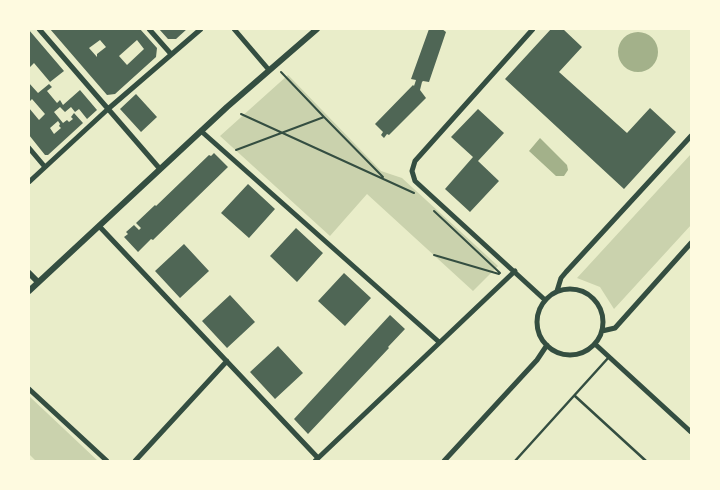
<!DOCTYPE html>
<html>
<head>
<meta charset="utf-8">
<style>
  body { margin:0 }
  #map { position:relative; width:720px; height:490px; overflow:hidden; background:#e9edc9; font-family:Bitter,serif }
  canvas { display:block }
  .frame { position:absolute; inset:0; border:30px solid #fefae0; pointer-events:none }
</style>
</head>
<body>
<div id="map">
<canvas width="720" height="490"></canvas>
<div class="frame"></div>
</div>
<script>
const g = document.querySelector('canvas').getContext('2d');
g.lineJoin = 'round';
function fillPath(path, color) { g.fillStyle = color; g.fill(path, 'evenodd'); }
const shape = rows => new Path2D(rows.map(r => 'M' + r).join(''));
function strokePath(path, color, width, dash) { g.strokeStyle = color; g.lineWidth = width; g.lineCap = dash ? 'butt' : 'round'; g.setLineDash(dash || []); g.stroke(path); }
fillPath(shape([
  [288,75,381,171,402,178,498,266,473,291,367,194,330,236,220,136],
  [691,154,691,225,614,309,600,287,577,278],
  [29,396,98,461,36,461,29,454]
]), '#cad2ad');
fillPath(shape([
  '618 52a20 20 0 1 1 40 0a20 20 0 1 1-40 0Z',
  [540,138,567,165,568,170,564,176,556,176,529,151]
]), '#a3b18a');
fillPath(shape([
  [50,29,140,29,157,48,156,57,115,94,107,95],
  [100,40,106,47,97,54,97,57,89,48],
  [137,40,144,49,127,65,119,56],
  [159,29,187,29,176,39,168,39],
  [429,29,440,30,442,29,446,32,429,82,423,81,422,82,420,90,426,98,389,135,387,134,384,138,381,135,383,132,375,124,413,85,414,86,416,80,411,79],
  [551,29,563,29,582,47,559,72,627,133,650,108,676,132,624,189,505,79],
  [29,30,64,71,50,82,34,63,29,68],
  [29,83,38,93,49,84,52,87,47,91,57,103,60,100,63,105,80,90,97,110,87,119,79,109,75,112,71,107,65,112,60,107,54,112,63,123,67,120,69,122,73,119,71,117,74,113,83,123,48,155,45,155,29,135,29,108,39,120,45,114,32,99,29,102],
  [58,121,60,124,59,126,61,128,54,134,50,128],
  [136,94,157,117,141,132,120,109],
  [478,109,504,133,478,161,499,181,470,212,445,189,473,157,451,137],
  [214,153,228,167,153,240,151,239,138,252,124,237,128,234,126,232,134,225,139,230,141,228,136,223,155,205,156,206,209,155,211,156],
  [248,184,275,209,249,238,221,213],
  [296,228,323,253,297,282,270,256],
  [184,244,209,271,180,298,155,271],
  [344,273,371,298,345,326,318,301],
  [230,295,255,322,227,348,202,321],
  [390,315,405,329,388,347,389,348,308,434,294,419],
  [278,346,303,373,275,399,250,372]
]), '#4f6655');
strokePath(shape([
  [281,72,324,117],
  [241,114,414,193],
  [236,150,324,117,383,177],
  [434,211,500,273],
  [434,255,499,274]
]), '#344e41', 2);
strokePath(shape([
  [575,396,646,461],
  [515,461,609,357]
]), '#344e41', 2.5);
strokePath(shape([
  [39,29,160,169],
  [149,29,171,54],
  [234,29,269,70],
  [533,29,415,161,412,171,415,181,545,300],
  [201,131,439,342],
  [29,148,45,167],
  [29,182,108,109,201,29],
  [99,226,318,458],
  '537 322a33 33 0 1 1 66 0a33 33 0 1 1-66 0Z',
  [557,291,561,278,566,272,691,136],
  [602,331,615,328,691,243],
  [595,344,691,432],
  [29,389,107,461],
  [135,461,227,361],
  [315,461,515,271],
  [444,461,537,360,547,345]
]), '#344e41', 5);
strokePath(shape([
  [29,273,38,282],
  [29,291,227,107,317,29]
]), '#344e41', 6);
</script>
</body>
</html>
